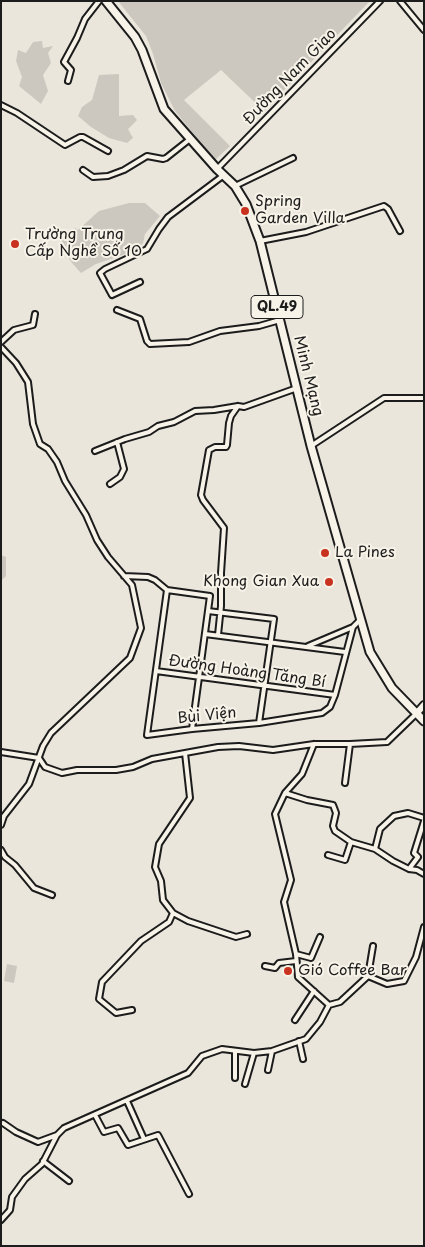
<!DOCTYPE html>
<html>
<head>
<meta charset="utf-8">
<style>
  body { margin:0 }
  #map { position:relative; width:425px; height:1247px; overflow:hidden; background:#eae6dc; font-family:"Playpen Sans",sans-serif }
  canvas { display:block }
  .frame { position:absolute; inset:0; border:2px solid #1c1c1c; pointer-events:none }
</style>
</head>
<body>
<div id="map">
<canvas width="425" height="1247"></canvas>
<div class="frame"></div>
</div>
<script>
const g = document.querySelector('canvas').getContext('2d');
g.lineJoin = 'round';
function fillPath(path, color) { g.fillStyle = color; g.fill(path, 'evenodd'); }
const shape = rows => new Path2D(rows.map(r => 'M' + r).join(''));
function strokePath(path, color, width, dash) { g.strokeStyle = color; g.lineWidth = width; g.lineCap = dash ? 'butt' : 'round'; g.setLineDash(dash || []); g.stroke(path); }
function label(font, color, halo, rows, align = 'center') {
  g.font = font + ' "Playpen Sans",sans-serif'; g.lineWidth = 4; g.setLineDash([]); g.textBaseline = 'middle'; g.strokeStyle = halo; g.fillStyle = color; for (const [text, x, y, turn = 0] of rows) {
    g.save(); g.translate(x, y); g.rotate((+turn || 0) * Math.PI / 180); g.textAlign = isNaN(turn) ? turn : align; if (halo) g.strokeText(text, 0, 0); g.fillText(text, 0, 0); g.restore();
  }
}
fillPath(shape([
  [118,1,370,1,264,111,221,70,184,100,230,146,215,160,175,111,161,83,153,54,146,36],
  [42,41,43,48,53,46,48,53,51,63,43,75,48,91,41,104,19,86,22,77,16,61,18,50,26,53,33,42],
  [119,74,119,116,133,115,137,120,128,129,133,138,127,143,109,138,91,127,78,116,82,107,92,100,99,75],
  [129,203,145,203,160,216,145,234,143,243,137,250,96,264,81,273,72,263,63,250,62,239,75,228,78,230,99,211],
  [1,555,6,557,6,576,1,581],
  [7,964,17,966,14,983,4,981]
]), '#ccc8c0');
const street = shape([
  [400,1,424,30],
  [68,81,71,70,64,62,77,38,85,19,99,1],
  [1,105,17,113,65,145,80,137,83,137,108,151],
  [217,169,380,1],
  [83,170,93,177,108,176,124,170,147,156,163,159,166,158,190,139],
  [235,186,293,158],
  [260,241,306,232,384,206,388,209,400,231],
  [140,282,112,295,100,273,105,269,147,249,159,229,168,217,224,175],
  [117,310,140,319,147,341,150,344,189,342,220,331,259,326,280,320],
  [1,342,14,330,33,325,35,314],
  [1,347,16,363,28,382,33,424,40,444,48,449,57,462,65,481,86,515,97,540,108,557,132,585,141,628,130,658,51,733,43,746,29,784,4,816,1,825],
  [311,446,384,398,424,398],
  [95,451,125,439,149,432,158,426,174,422,195,411,214,410,238,406,244,407,297,388],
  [110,484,120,477,124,469,117,442],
  [124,576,148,577,155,580,167,590],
  [167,590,147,735,192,729,259,723,322,713,330,707,335,695,353,627],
  [167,590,210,596,192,729],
  [208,611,274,619,259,723],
  [205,634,345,652],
  [218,635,221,606,221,573,224,528,203,500,201,495,209,450,215,447,226,447,227,445,229,423,231,416,238,406],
  [308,646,353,627,361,619],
  [156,671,335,695],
  [314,744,302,774,285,793,275,814,291,880,284,902,296,954,298,977,329,1005],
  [1,752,39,758],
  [39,758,45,767,62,773,77,770,116,770,133,767,152,759,218,747,239,746,273,750,314,744,350,744,387,742,416,714],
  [345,783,350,744],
  [285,793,307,800,333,805,336,813,333,826,335,831,351,842,375,849,380,829,394,816,408,813,424,818],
  [375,849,393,861,409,869,417,870,424,874],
  [1,850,5,857,15,865,34,888,52,895],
  [328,855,345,860,351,842],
  [409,869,418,857,414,853,424,821],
  [173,913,188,921,236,937,247,934],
  [296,954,311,958,320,937],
  [265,966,275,968,279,963,296,961],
  [368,976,387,984,404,981,416,957,424,927],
  [132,1010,116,1013,99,999,102,982,141,941,169,922,173,913,163,900,161,881,155,867,159,844,190,798,185,753],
  [295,1020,314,991],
  [299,1041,303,1059],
  [268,1070,272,1051],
  [235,1078,235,1051],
  [245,1084,254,1053],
  [127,1101,144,1139],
  [95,1115,104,1132,118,1128,128,1145,158,1135,189,1194],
  [3,1123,16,1132,38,1142,57,1135],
  [43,1161,69,1181],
  [1,1220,10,1210,12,1197,25,1179,42,1164,57,1135,64,1128,188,1073,202,1056,222,1049,254,1053,272,1051,306,1039,320,1022,329,1005,340,1002,368,976,373,946]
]);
const primary = shape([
  [416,714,424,705]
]);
const highway = shape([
  [106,1,135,37,142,50,164,109,217,169,235,186,246,204,260,241,311,446,370,652,392,688,424,721]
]);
strokePath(street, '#1c1c1c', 8);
strokePath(primary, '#1c1c1c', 10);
strokePath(highway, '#1c1c1c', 11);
strokePath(street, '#f7f3e8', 4);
strokePath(primary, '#f7f3e8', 6);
strokePath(highway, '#f7f3e8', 7);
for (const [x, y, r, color] of [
  [245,211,5,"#c8321e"],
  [15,244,5,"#c8321e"],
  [325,553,5,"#c8321e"],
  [329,582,5,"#c8321e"],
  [288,971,5,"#c8321e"]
]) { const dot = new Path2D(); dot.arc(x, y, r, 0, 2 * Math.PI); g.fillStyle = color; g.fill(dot); strokePath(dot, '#f7f3e8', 2); }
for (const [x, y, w] of [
  [277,307,52]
]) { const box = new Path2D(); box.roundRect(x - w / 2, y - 11.5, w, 23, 4); g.fillStyle = '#f7f3e8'; g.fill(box); strokePath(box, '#1c1c1c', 1); }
label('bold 14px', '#1c1c1c', null, [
  ["QL.49",277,307]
]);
label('15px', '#1c1c1c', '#f7f3e8', [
  ["Đường Nam Giao",290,77,-46],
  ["Minh Mạng",308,376,76],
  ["Đường Hoàng Tăng Bí",247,672,8],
  ["Bùi Viện",207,716,-6]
]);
label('15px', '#1c1c1c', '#f7f3e8', [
  ["Spring",255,202],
  ["Garden Villa",255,219],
  ["Trường Trung",25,235],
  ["Cấp Nghề Số 10",25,252],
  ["La Pines",335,553],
  ["Khong Gian Xua",319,582,"right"],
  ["Gió Coffee Bar",298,971]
], 'left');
</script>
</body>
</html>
